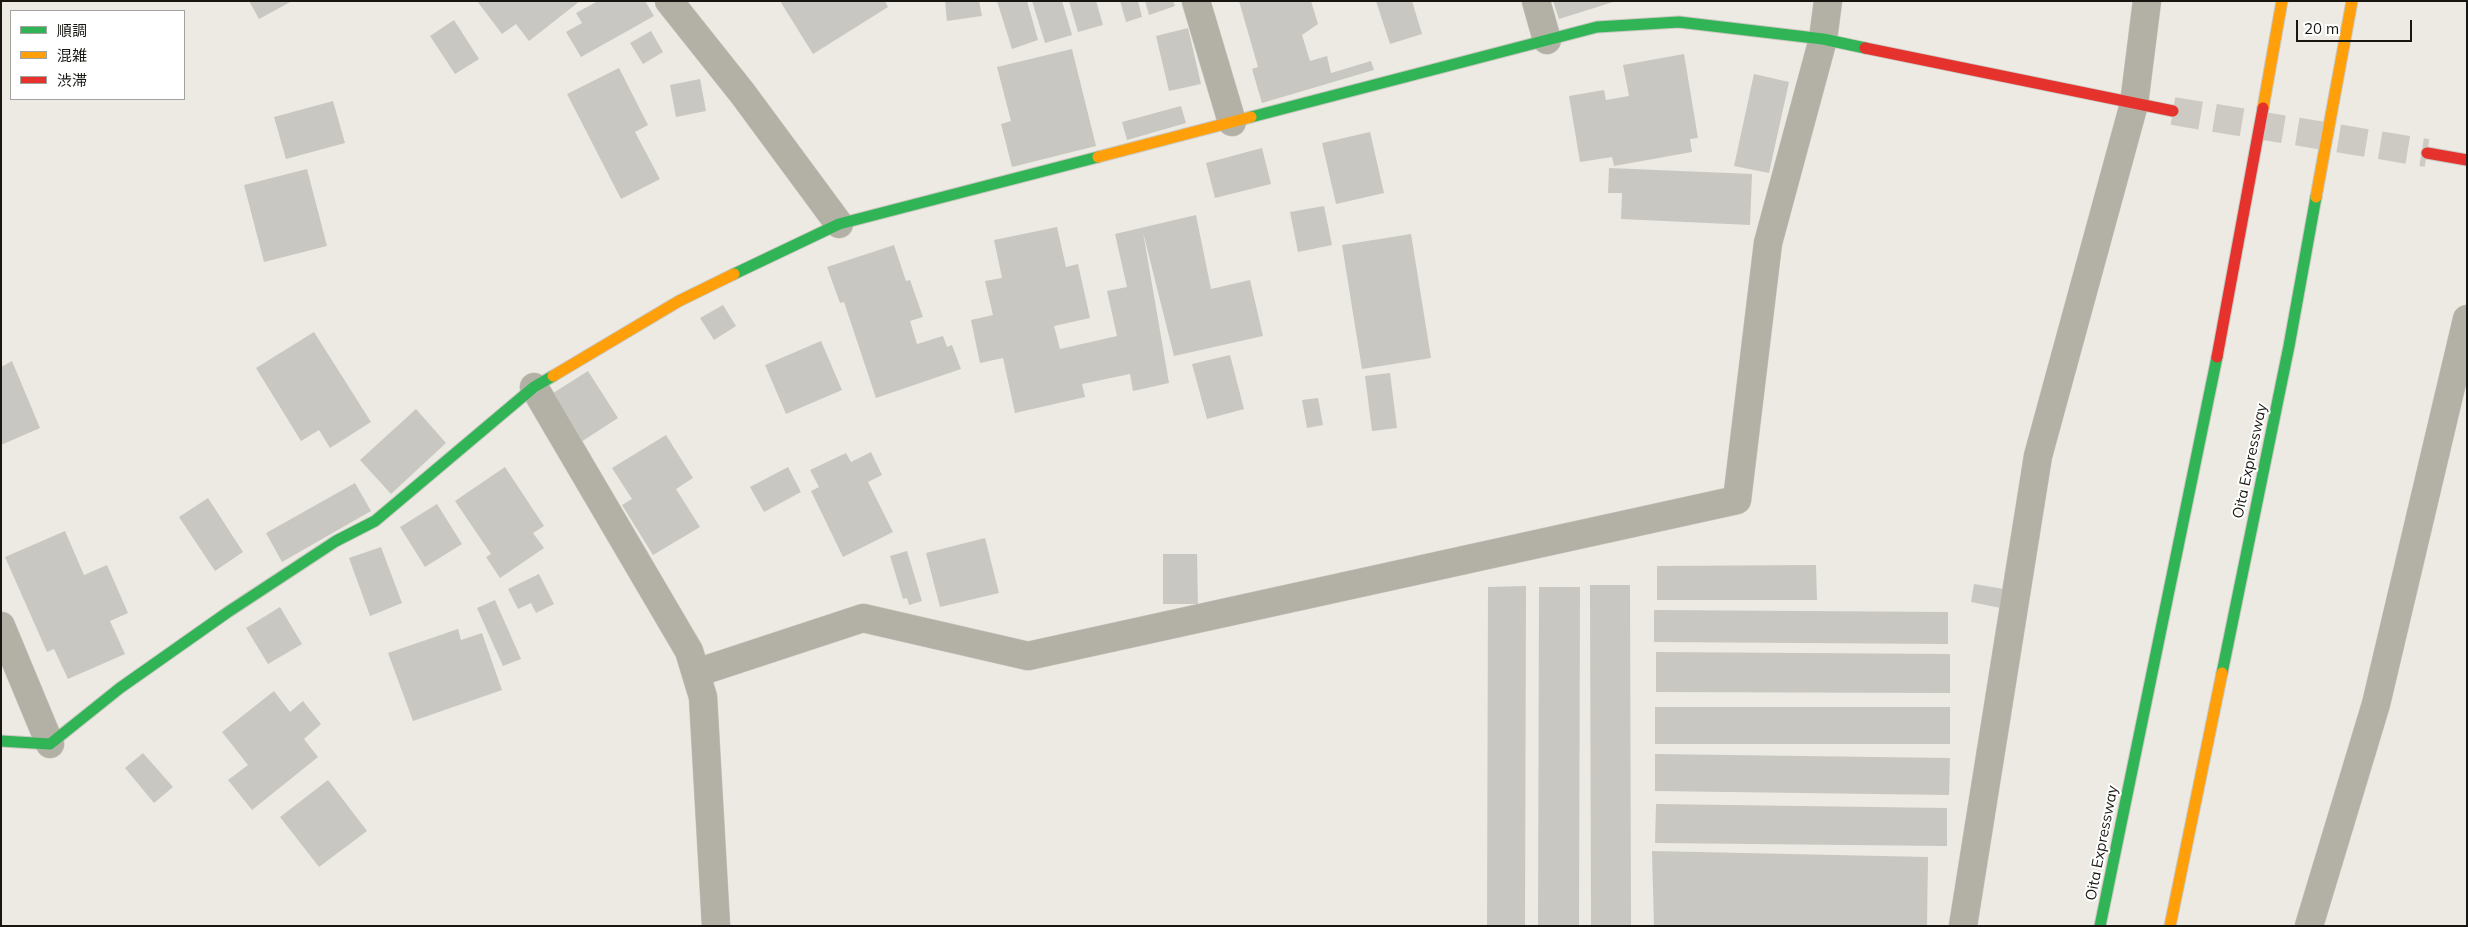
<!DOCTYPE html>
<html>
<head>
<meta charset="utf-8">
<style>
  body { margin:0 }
  #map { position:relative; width:2468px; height:927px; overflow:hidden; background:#eceae2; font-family:Mulish,"Noto Sans JP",sans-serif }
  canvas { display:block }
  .frame { position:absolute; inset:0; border:2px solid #171611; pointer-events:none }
  .legend { position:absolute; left:10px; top:10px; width:175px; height:90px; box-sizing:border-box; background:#fff; border:1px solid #a2a2a0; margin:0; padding:6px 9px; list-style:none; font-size:15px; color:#171611 }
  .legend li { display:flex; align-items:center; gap:10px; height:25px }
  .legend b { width:25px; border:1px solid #a2a2a0 }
  .scale { position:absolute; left:2296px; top:20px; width:116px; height:22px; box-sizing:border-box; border:2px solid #171611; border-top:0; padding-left:6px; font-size:15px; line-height:18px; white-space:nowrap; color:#171611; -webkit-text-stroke:4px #fff; paint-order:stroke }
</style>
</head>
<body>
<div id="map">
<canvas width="2468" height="927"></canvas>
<div class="frame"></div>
<ul class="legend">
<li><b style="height:6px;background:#30b455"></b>順調</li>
<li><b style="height:6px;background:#ff9f0a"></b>混雑</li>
<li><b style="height:6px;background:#e5322d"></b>渋滞</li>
</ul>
<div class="scale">20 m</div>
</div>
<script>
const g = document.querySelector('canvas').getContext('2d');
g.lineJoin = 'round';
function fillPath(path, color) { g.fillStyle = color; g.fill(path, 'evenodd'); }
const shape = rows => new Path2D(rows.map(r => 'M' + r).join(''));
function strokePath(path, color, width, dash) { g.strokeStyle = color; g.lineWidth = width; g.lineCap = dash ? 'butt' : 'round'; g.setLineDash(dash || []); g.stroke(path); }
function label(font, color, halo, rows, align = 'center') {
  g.font = font + ' Mulish,sans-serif'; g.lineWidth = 4; g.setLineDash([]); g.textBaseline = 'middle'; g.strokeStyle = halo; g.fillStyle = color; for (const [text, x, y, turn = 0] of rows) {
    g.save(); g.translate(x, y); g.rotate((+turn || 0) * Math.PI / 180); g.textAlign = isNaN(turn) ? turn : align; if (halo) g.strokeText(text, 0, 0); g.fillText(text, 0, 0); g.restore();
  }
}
fillPath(shape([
  [249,1,292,1,259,19],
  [477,1,580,1,529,41,516,24,502,34],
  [598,1,645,1,654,16,581,57,566,32,582,23,576,13],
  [780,1,885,1,888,7,813,54],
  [945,1,979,1,982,16,947,21],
  [997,1,1027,1,1038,40,1012,49],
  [1032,1,1062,1,1072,35,1045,43],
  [1069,1,1096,1,1103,25,1078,32],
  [1120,1,1138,1,1142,17,1126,22],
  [1145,1,1173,1,1175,6,1149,15],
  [1239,1,1311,1,1318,24,1302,35,1310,61,1327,56,1331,73,1371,61,1374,70,1262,103,1252,69,1258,67],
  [1376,1,1412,1,1422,34,1390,44],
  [1553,1,1613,1,1613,2,1559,19],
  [454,20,479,59,455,74,430,36],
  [1188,28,1201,84,1169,91,1156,36],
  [651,31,663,52,643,64,630,43],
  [1072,49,1096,146,1012,167,1001,124,1011,121,997,67],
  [1684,54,1698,138,1690,139,1692,152,1614,166,1612,157,1580,162,1569,96,1604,90,1606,100,1629,96,1623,65],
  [619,68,648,125,635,132,660,179,621,199,567,94],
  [1754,74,1789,82,1769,173,1734,166],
  [700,79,706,111,676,117,670,85],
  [333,101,345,143,286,159,274,117],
  [1181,106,1186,123,1127,140,1122,122],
  [1370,132,1384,193,1336,204,1322,143],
  [1262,148,1271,184,1215,198,1206,163],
  [1609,168,1752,174,1750,225,1621,219,1622,193,1608,193],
  [307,169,327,246,264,262,244,185],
  [1324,206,1332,245,1298,252,1290,212],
  [1196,215,1211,289,1250,280,1263,336,1174,356,1143,232,1169,383,1133,391,1130,374,1082,384,1085,397,1015,413,1003,358,980,363,971,320,993,315,985,281,1002,278,994,240,1057,227,1066,267,1078,264,1090,318,1054,326,1060,349,1117,336,1107,291,1127,287,1115,234],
  [1411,234,1431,358,1362,369,1342,245],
  [894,245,906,281,910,280,923,317,910,321,917,344,943,336,947,347,952,345,961,369,876,398,844,302,840,303,827,267],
  [723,305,736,326,714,340,700,318],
  [314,332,371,422,330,448,319,430,301,441,256,368],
  [821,341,842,390,786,414,765,365],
  [1230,355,1244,409,1207,419,1192,364],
  [12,361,40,428,1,445,1,367],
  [588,371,618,418,581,442,550,395],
  [1390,373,1397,428,1372,431,1365,376],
  [1318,398,1323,425,1307,428,1302,400],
  [416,409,446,443,391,494,360,460],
  [666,435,693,478,676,489,700,527,653,555,622,505,632,499,612,468],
  [871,452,882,475,868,482,893,532,843,557,811,491,819,487,810,470,846,453,851,462],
  [505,467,544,526,533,533,544,548,500,578,486,557,491,554,455,501],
  [788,467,801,492,764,512,750,487],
  [355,483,371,511,282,562,266,533],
  [208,498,243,552,215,571,179,517],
  [437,504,462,544,425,567,400,527],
  [65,531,84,575,107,565,128,613,110,621,125,654,68,679,54,649,47,652,5,557],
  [985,538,999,593,940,607,926,553],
  [381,547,402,603,370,616,349,558],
  [907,551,922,601,909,605,907,598,903,599,890,556],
  [1163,554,1197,554,1198,604,1163,604],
  [1816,565,1817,600,1657,600,1657,566],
  [539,574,554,604,536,613,531,603,518,609,508,589],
  [1974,584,2004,589,2001,608,1971,602],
  [1590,585,1630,585,1631,926,1591,926],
  [1526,586,1525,926,1487,926,1488,587],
  [1539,587,1580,587,1579,926,1538,926],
  [495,600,521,659,503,666,477,608],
  [280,607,302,644,268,664,246,628],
  [1654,610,1948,612,1948,644,1654,642],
  [458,629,461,640,482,633,502,690,413,721,388,653],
  [1656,652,1950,654,1950,693,1656,692],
  [274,691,290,712,303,701,321,724,304,739,318,757,252,810,228,780,248,765,222,732],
  [1655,707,1950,707,1950,744,1655,744],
  [143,753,173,787,154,803,125,768],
  [1655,754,1950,758,1949,795,1655,791],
  [328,780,367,831,319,867,280,817],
  [1656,804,1947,808,1947,846,1655,843],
  [1652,851,1928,857,1927,926,1654,926]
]), '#c9c7c1');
strokePath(shape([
  [2173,111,2427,153]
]), '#cccac3', 28, [28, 14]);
const street = shape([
  [669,1,743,94,839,224],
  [1196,1,1232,122],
  [1536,1,1547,40],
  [534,387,689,651,703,697,716,926],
  [1,626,50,744],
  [696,673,863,618,1028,656,1737,500,1768,243,1823,39,1828,1],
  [1963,926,2038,456,2134,104,2147,1],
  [2309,926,2376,704,2467,319]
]);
const fast = shape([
  [1251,117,1597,27,1679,22,1823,39,1865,48],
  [734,274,839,224,1098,157],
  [2222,673,2289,346,2316,197],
  [1,741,50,744,120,688,228,612,336,541,375,521,534,387,553,376],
  [2100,926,2217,357]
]);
const slow = shape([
  [2263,108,2282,1],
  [1098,157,1251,117],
  [2316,197,2352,1],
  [553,376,679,301,734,274],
  [2170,926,2222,673]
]);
const jam = shape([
  [1865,48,2173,111],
  [2427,153,2467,160],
  [2217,357,2263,108]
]);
strokePath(street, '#c9c7c1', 29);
strokePath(fast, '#c9c7c1', 13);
strokePath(slow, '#c9c7c1', 13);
strokePath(jam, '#c9c7c1', 13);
strokePath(street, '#b3b1a6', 28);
strokePath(fast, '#30b455', 11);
strokePath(slow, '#ff9f0a', 11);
strokePath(jam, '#e5322d', 11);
label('15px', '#171611', '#fff', [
  ["Oita Expressway",2250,461,-78],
  ["Oita Expressway",2102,843,-79]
]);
</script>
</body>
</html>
